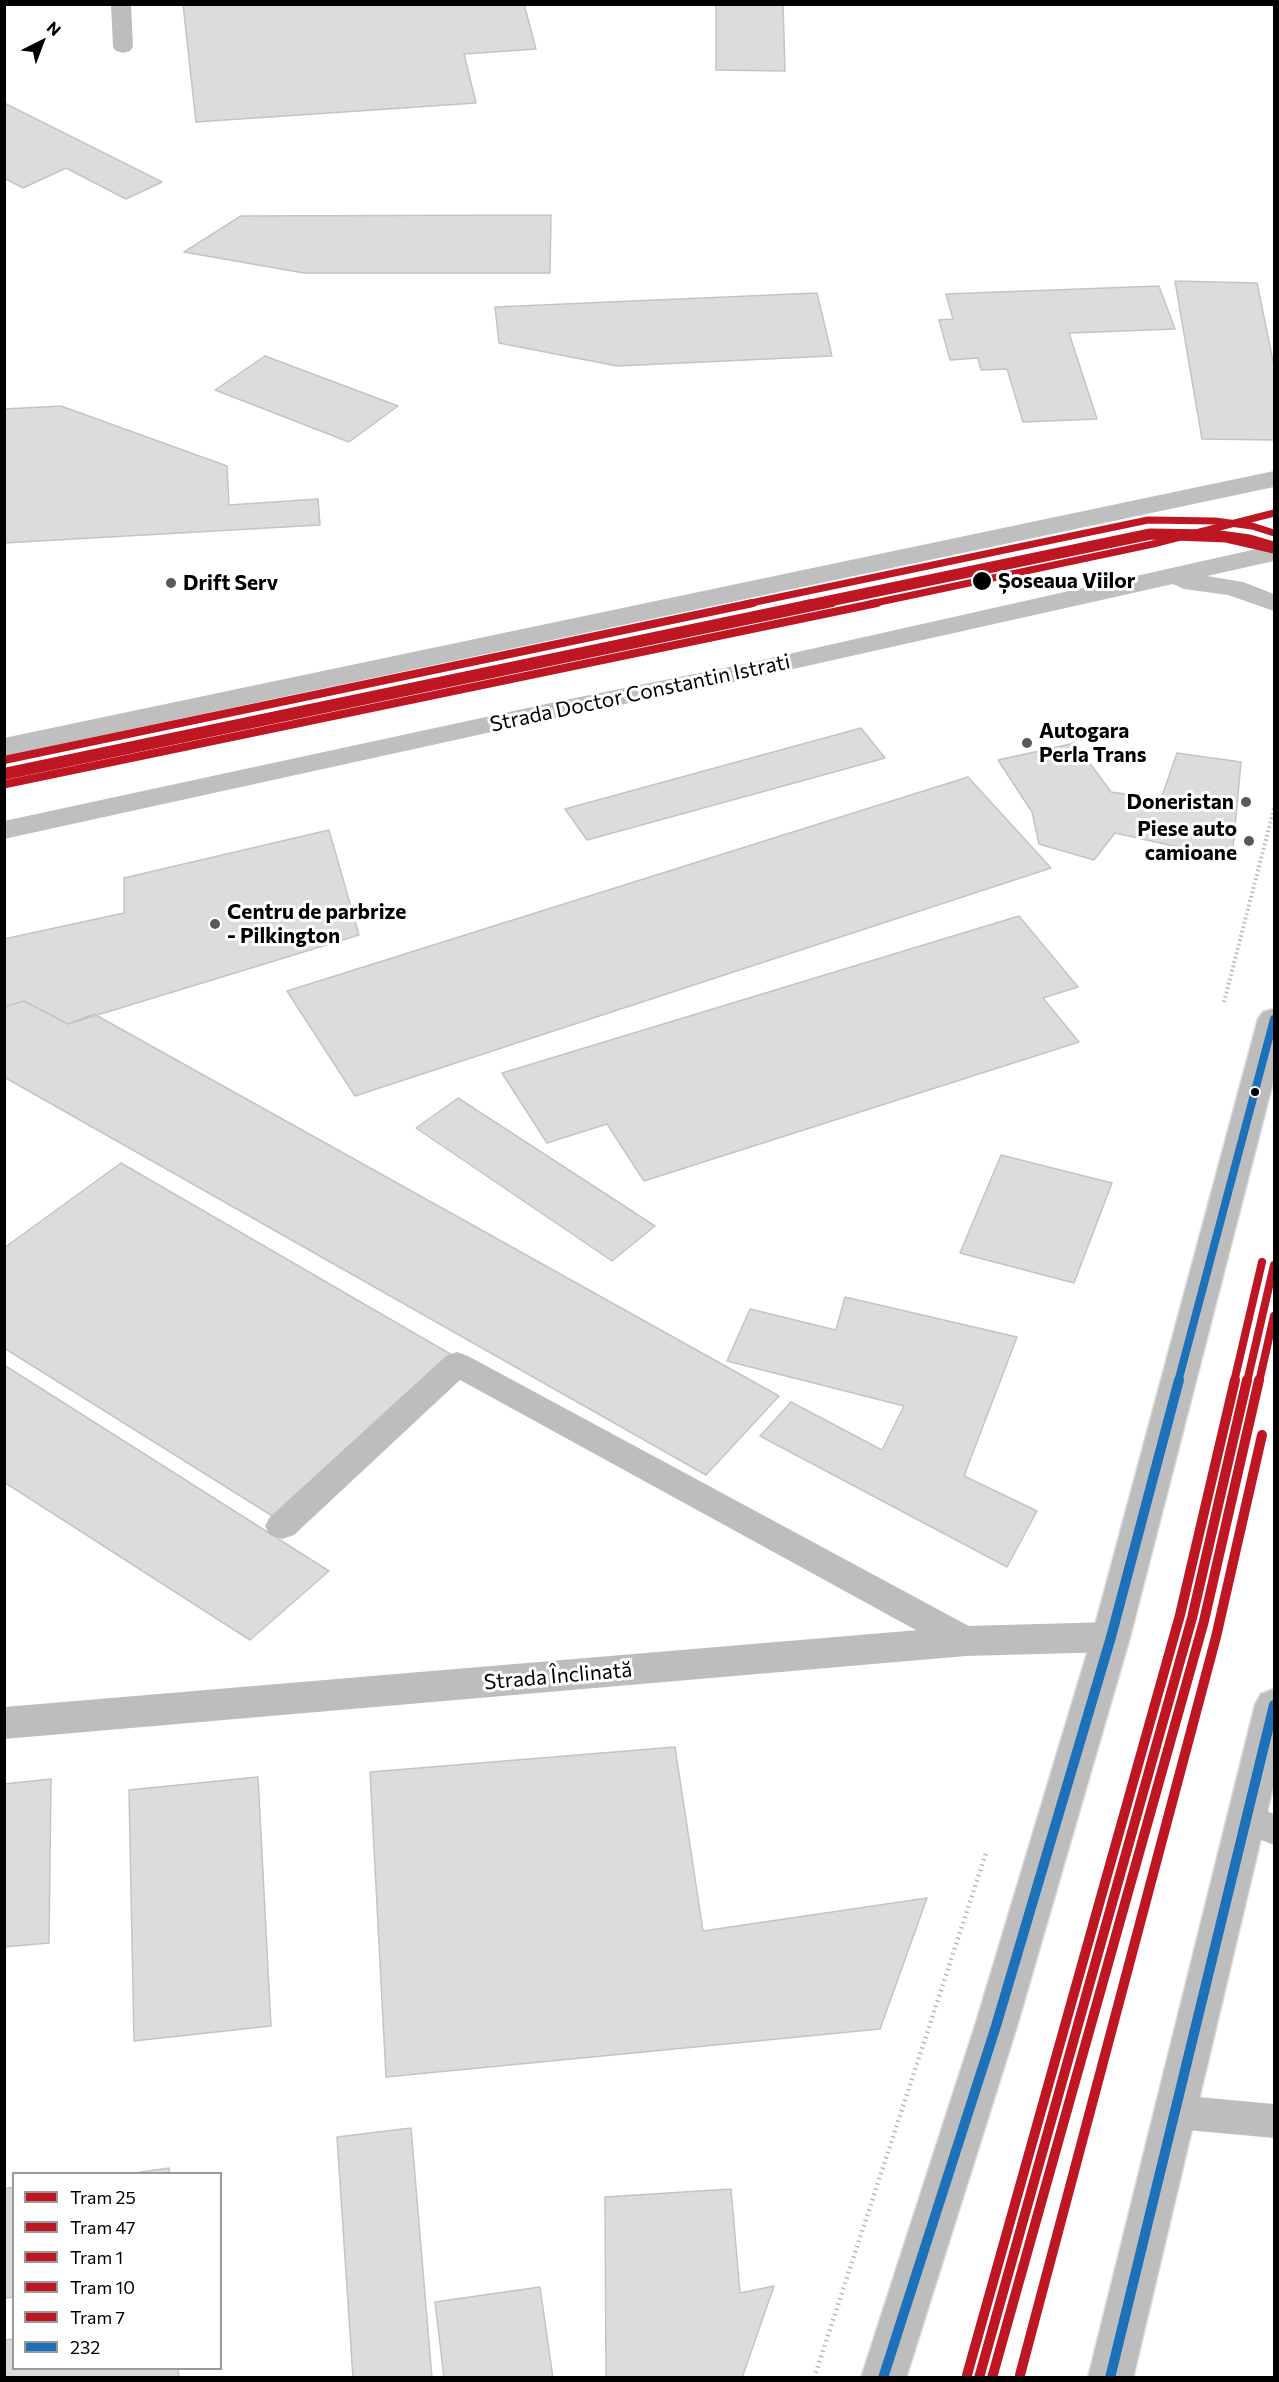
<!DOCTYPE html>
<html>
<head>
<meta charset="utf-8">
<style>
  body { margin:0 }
  #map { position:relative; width:1279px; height:2382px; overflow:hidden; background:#fff; font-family:Commissioner,sans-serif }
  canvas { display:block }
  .frame { position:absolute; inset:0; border:6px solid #000; pointer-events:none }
  .legend { position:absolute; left:12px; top:2172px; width:210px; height:198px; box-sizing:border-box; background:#fff; border:2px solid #999; margin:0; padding:8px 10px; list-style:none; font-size:18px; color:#000 }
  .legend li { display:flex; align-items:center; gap:12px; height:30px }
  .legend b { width:30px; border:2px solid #999 }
  .north { position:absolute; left:12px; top:12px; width:60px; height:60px; -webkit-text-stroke:4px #fff; paint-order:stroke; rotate:42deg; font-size:16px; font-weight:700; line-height:24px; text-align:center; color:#000 }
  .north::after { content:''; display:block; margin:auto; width:21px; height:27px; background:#000; clip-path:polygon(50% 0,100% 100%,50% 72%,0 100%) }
</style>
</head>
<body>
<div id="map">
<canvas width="1279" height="2382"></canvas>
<div class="frame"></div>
<ul class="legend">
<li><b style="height:8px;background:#be1622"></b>Tram 25</li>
<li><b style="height:8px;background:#be1622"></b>Tram 47</li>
<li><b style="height:8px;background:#be1622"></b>Tram 1</li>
<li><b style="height:8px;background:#be1622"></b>Tram 10</li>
<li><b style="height:8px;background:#be1622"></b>Tram 7</li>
<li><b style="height:8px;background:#1d71b8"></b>232</li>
</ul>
<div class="north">N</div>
</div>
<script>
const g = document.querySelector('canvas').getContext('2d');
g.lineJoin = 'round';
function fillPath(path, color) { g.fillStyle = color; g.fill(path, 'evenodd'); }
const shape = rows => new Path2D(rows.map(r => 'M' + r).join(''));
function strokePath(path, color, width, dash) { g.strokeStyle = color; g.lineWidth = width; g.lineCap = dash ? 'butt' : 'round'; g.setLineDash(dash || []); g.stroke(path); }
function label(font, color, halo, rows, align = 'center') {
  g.font = font + ' Commissioner,sans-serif'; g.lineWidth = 6; g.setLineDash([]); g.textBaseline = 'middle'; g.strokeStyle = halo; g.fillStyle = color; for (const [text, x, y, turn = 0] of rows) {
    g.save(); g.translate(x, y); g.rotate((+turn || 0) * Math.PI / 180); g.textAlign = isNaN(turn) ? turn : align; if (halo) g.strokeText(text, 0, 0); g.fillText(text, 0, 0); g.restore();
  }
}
const building = shape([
  [183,4,524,4,536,49,464,54,476,103,196,122,183,4],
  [716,4,783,4,785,71,716,70,716,4],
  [4,103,162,182,126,199,66,168,23,188,4,178,4,103],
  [551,215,550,273,304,273,184,252,241,216,551,215],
  [1175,281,1257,283,1274,366,1274,440,1202,439,1175,281],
  [1159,286,1175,329,1069,333,1097,419,1023,422,1007,369,981,370,978,358,950,360,939,320,953,319,946,294,1159,286],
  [817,293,832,356,617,366,499,343,495,307,817,293],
  [265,356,398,406,349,442,215,390,265,356],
  [61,406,227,466,229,505,318,499,320,525,4,543,4,409,61,406],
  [861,728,885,758,587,840,565,809,861,728],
  [1075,743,1111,792,1161,799,1177,753,1241,762,1232,859,1115,833,1094,860,1039,844,1032,812,998,760,1075,743],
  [968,777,1051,868,355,1096,287,991,968,777],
  [329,830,359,935,68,1024,24,1001,4,1007,4,939,124,913,124,878,329,830],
  [1019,916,1078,987,1043,998,1079,1042,644,1181,607,1124,547,1143,502,1073,1019,916],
  [24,1001,68,1024,94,1014,779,1396,706,1475,4,1077,4,1007,24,1001],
  [458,1098,655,1226,612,1261,416,1128,458,1098],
  [1001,1155,1112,1183,1074,1283,960,1253,1001,1155],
  [121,1163,452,1355,274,1517,4,1348,4,1248,121,1163],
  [845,1297,1017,1337,964,1476,1037,1511,1007,1567,760,1436,791,1402,882,1450,904,1406,727,1361,750,1309,836,1330,845,1297],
  [4,1365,329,1571,250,1640,4,1482,4,1365],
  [675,1747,703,1931,927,1898,880,2029,386,2077,370,1772,675,1747],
  [258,1777,271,2026,134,2041,129,1790,258,1777],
  [51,1779,49,1943,4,1947,4,1784,51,1779],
  [411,2128,432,2378,353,2378,337,2137,411,2128],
  [169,2168,170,2174,128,2174,169,2168],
  [14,2187,14,2297,4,2298,4,2189,14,2187],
  [731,2189,740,2293,774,2286,742,2378,606,2378,605,2197,731,2189],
  [540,2287,553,2378,444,2378,435,2302,540,2287],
  [14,2339,14,2368,178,2368,179,2378,4,2378,4,2340,14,2339]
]);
fillPath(building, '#dcdcdc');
strokePath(building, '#c4c4c4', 1.5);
const primary = shape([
  [1274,1009,1274,1078,1130,1637,1017,2026,906,2378,861,2378,975,2026,1092,1637,1258,1019,1263,1012,1274,1009],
  [1274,1689,1274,1783,1133,2378,1088,2378,1255,1705,1261,1694,1274,1689]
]);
strokePath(primary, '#dbdbdb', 3);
strokePath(shape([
  [1224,1002,1274,808]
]), '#b8b8b8', 4, [1.5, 3]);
strokePath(shape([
  [814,2378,986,1853]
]), '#b8b8b8', 4.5, [1.5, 4]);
fillPath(shape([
  [111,4,131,4,133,47,130,51,123,53,116,51,113,47,111,4],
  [457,1352,468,1356,978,1631,983,1641,978,1651,966,1655,954,1651,460,1380,294,1535,282,1539,270,1535,265,1526,270,1517,446,1356,457,1352],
  [1247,1803,1274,1814,1274,1845,1234,1829,1229,1818,1234,1807,1247,1803],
  [1176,2095,1274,2104,1274,2138,1176,2129,1162,2124,1157,2112,1162,2100,1176,2095]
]), '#bdbdbd');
fillPath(shape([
  [1111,1622,1124,1626,1130,1637,1124,1648,1111,1652,966,1656,4,1739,4,1707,966,1626,1111,1622]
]), '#bdbdbd');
fillPath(shape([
  [1274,471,1274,487,4,756,4,738,1274,471],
  [1274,545,1274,561,1207,576,1243,582,1274,594,1274,611,1228,595,1184,589,1173,584,744,680,560,717,4,839,4,821,560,701,744,664,1274,545]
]), '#bfbfbf');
fillPath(primary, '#bdbdbd');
strokePath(shape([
  [1178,1382,1274,1019]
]), '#1d71b8', 8);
strokePath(shape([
  [883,2378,996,2026,1111,1637,1179,1380],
  [1110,2378,1274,1705]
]), '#1d71b8', 10);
strokePath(shape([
  [805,604,1150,532,1213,533,1250,538,1274,545]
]), '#be1622', 7);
strokePath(shape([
  [4,772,812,603],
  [1247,1382,1274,1265]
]), '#be1622', 8);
strokePath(shape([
  [979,2378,1192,1618,1247,1380]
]), '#be1622', 10);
strokePath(shape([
  [870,604,1153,544,1274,513]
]), '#be1622', 7);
strokePath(shape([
  [6,784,877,603]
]), '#be1622', 8);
strokePath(shape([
  [825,604,1151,536,1226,539,1274,550]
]), '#be1622', 7);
strokePath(shape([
  [4,776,832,603],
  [1234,1382,1262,1262]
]), '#be1622', 8);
strokePath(shape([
  [967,2375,1180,1615,1235,1380]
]), '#be1622', 10);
strokePath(shape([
  [746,604,1148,520,1215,521,1252,526,1274,533]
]), '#be1622', 7);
strokePath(shape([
  [4,760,753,603]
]), '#be1622', 8);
strokePath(shape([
  [1020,2375,1216,1637,1262,1435]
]), '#be1622', 10);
strokePath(shape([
  [1259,1382,1274,1316]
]), '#be1622', 8);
strokePath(shape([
  [992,2378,1204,1621,1259,1380]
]), '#be1622', 10);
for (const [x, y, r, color] of [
  [982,581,10,"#000"],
  [171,583,6,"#595959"],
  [1027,743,6,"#595959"],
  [1246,802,6,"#595959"],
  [1249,841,6,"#595959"],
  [215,924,6,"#595959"],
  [1255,1092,5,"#000"]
]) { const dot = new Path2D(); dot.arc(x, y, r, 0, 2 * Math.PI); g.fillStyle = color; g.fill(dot); strokePath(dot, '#fff', 2); }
label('bold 21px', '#000', '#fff', [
  ["Șoseaua Viilor",998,581]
], 'left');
label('bold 21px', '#000', '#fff', [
  ["Drift Serv",183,583],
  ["Autogara",1039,731],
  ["Perla Trans",1039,755],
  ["Doneristan",1234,802,"right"],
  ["Piese auto",1237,829,"right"],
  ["camioane",1237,853,"right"],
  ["Centru de parbrize",227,912],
  ["- Pilkington",227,936]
], 'left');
label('21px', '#000', '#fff', [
  ["Strada Doctor Constantin Istrati",640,693,-12],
  ["Strada Înclinată",558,1676,-5]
]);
</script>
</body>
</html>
